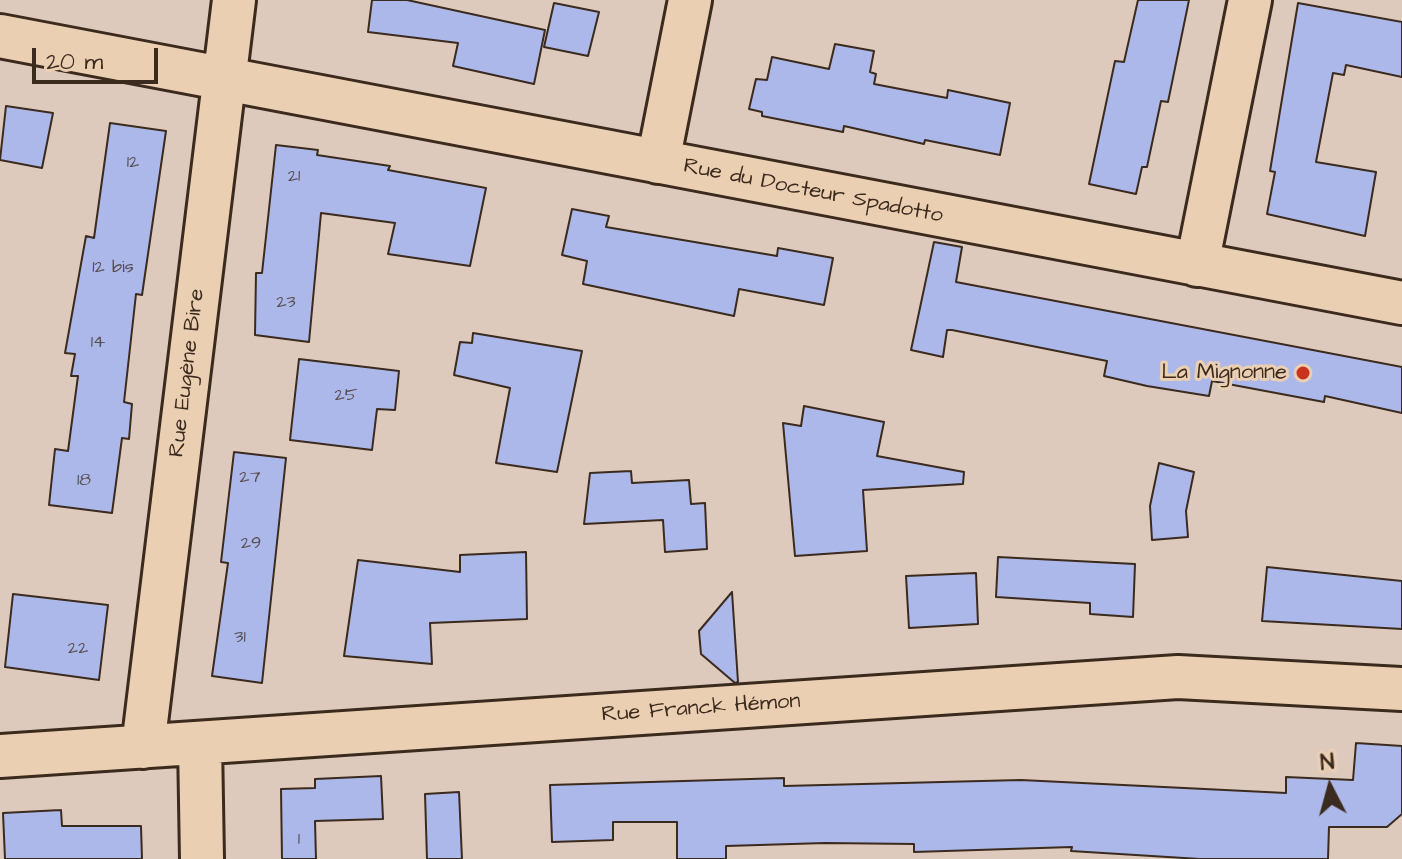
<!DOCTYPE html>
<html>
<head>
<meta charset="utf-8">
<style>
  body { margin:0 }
  #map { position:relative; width:1402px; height:859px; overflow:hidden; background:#decabd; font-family:"Architects Daughter",sans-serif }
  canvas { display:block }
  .north { position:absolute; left:1290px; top:747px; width:80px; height:80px; -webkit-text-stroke:6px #ebcfb2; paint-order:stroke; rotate:354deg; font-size:22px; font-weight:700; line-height:32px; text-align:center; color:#3b2a1e }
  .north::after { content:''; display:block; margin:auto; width:28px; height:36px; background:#3b2a1e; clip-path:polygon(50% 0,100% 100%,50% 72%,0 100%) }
  .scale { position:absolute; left:32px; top:48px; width:126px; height:36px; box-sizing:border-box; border:4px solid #3b2a1e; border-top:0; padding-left:10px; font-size:24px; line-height:28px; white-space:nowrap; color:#3b2a1e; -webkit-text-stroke:6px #ebcfb2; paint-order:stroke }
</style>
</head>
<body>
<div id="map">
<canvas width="1402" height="859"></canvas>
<div class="north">N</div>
<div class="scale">20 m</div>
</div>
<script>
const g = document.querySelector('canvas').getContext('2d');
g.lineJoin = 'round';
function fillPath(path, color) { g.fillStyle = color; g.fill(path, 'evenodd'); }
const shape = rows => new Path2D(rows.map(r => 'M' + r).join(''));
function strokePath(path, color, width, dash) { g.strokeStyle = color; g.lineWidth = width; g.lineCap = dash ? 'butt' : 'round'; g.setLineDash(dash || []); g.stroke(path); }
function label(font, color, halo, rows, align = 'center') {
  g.font = font + ' "Architects Daughter",sans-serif'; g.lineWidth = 6; g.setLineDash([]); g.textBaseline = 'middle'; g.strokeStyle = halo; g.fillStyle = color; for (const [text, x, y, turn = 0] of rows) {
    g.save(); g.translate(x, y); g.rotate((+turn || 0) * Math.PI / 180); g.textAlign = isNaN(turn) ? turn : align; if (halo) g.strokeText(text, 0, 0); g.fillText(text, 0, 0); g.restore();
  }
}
const building = shape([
  [372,0,407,0,545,30,534,84,453,66,458,43,368,32,372,0],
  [1138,0,1189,0,1168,102,1161,101,1147,167,1142,167,1136,194,1089,184,1115,61,1124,62,1138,0],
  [554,3,599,12,588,56,544,47,554,3],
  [1298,3,1402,22,1402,77,1346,65,1344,75,1333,73,1316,162,1376,172,1365,236,1267,214,1275,172,1270,171,1298,3],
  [835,44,874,51,870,72,876,74,874,84,947,98,948,90,1010,103,1000,155,925,140,924,144,844,126,843,132,762,116,762,112,749,109,756,79,767,80,772,57,829,69,835,44],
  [6,106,53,113,42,168,0,160,6,106],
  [110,123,166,131,142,295,136,294,124,402,132,404,129,439,122,438,112,513,49,505,55,449,68,451,78,376,71,376,75,354,65,353,86,236,94,238,110,123],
  [276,145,318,150,317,155,390,166,388,170,486,188,470,266,388,254,395,223,321,213,309,342,255,335,256,273,262,273,276,145],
  [572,209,609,216,606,227,777,256,778,248,833,258,824,305,739,289,734,316,583,284,587,261,562,255,572,209],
  [934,242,962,247,956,282,1402,367,1402,413,1325,396,1324,402,1212,381,1209,396,1147,386,1104,376,1107,361,952,330,947,330,943,357,911,350,934,242],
  [473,333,582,351,557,472,496,463,510,388,454,375,460,342,472,343,473,333],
  [299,359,399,371,395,410,377,409,372,450,290,440,299,359],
  [804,406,884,422,877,456,964,472,963,484,863,490,867,551,795,556,783,423,801,426,804,406],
  [234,452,286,458,262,683,212,676,228,563,221,562,234,452],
  [1159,463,1194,472,1186,511,1188,537,1152,540,1150,506,1159,463],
  [631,471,632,483,689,480,691,504,705,503,707,549,665,552,663,520,584,524,590,473,631,471],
  [526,552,527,619,430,623,432,664,344,656,358,560,460,572,460,555,526,552],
  [998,557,1135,564,1133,617,1090,614,1090,603,996,597,998,557],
  [1267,567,1402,581,1402,629,1262,621,1267,567],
  [976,573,978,624,909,628,906,576,976,573],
  [732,592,738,682,735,683,701,654,699,631,732,592],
  [13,594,108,605,99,680,5,667,13,594],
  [1356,743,1402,746,1402,814,1387,827,1329,827,1328,859,1200,859,1071,851,1072,847,914,852,914,844,825,843,726,846,726,859,677,859,677,822,613,822,613,840,552,842,550,785,784,778,784,786,1021,780,1286,793,1286,777,1353,780,1356,743],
  [381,776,383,819,315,821,316,859,282,859,281,789,315,788,315,779,381,776],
  [459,792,462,859,427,859,425,794,459,792],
  [61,810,62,826,141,826,142,859,5,859,3,813,61,810]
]);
fillPath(building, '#acb8e9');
strokePath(building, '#3b2a1e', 2);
const minor = shape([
  [0,36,1402,303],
  [658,162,690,0],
  [1197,265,1250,0],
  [200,743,202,859],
  [143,747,234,0],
  [0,756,1178,677,1402,689]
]);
strokePath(minor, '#3b2a1e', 48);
strokePath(minor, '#ebcfb2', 42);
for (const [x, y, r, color] of [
  [1303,373,8,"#c8321e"]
]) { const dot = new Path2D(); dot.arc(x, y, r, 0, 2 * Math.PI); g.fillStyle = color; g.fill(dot); strokePath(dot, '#ebcfb2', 3); }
label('18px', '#574e51', null, [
  ["12",133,163],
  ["21",294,177],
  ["12 bis",113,268],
  ["23",286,303],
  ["14",98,343],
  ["25",346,396],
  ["27",250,478],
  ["18",84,481],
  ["29",251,544],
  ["31",240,638],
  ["22",78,649],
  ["1",299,840]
]);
label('22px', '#3b2a1e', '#ebcfb2', [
  ["Rue du Docteur Spadotto",813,192,11],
  ["Rue Eugène Bire",188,373,-83],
  ["Rue Franck Hémon",701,709,-4]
]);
label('22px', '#3b2a1e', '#ebcfb2', [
  ["La Mignonne",1287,373]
], 'right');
</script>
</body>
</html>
